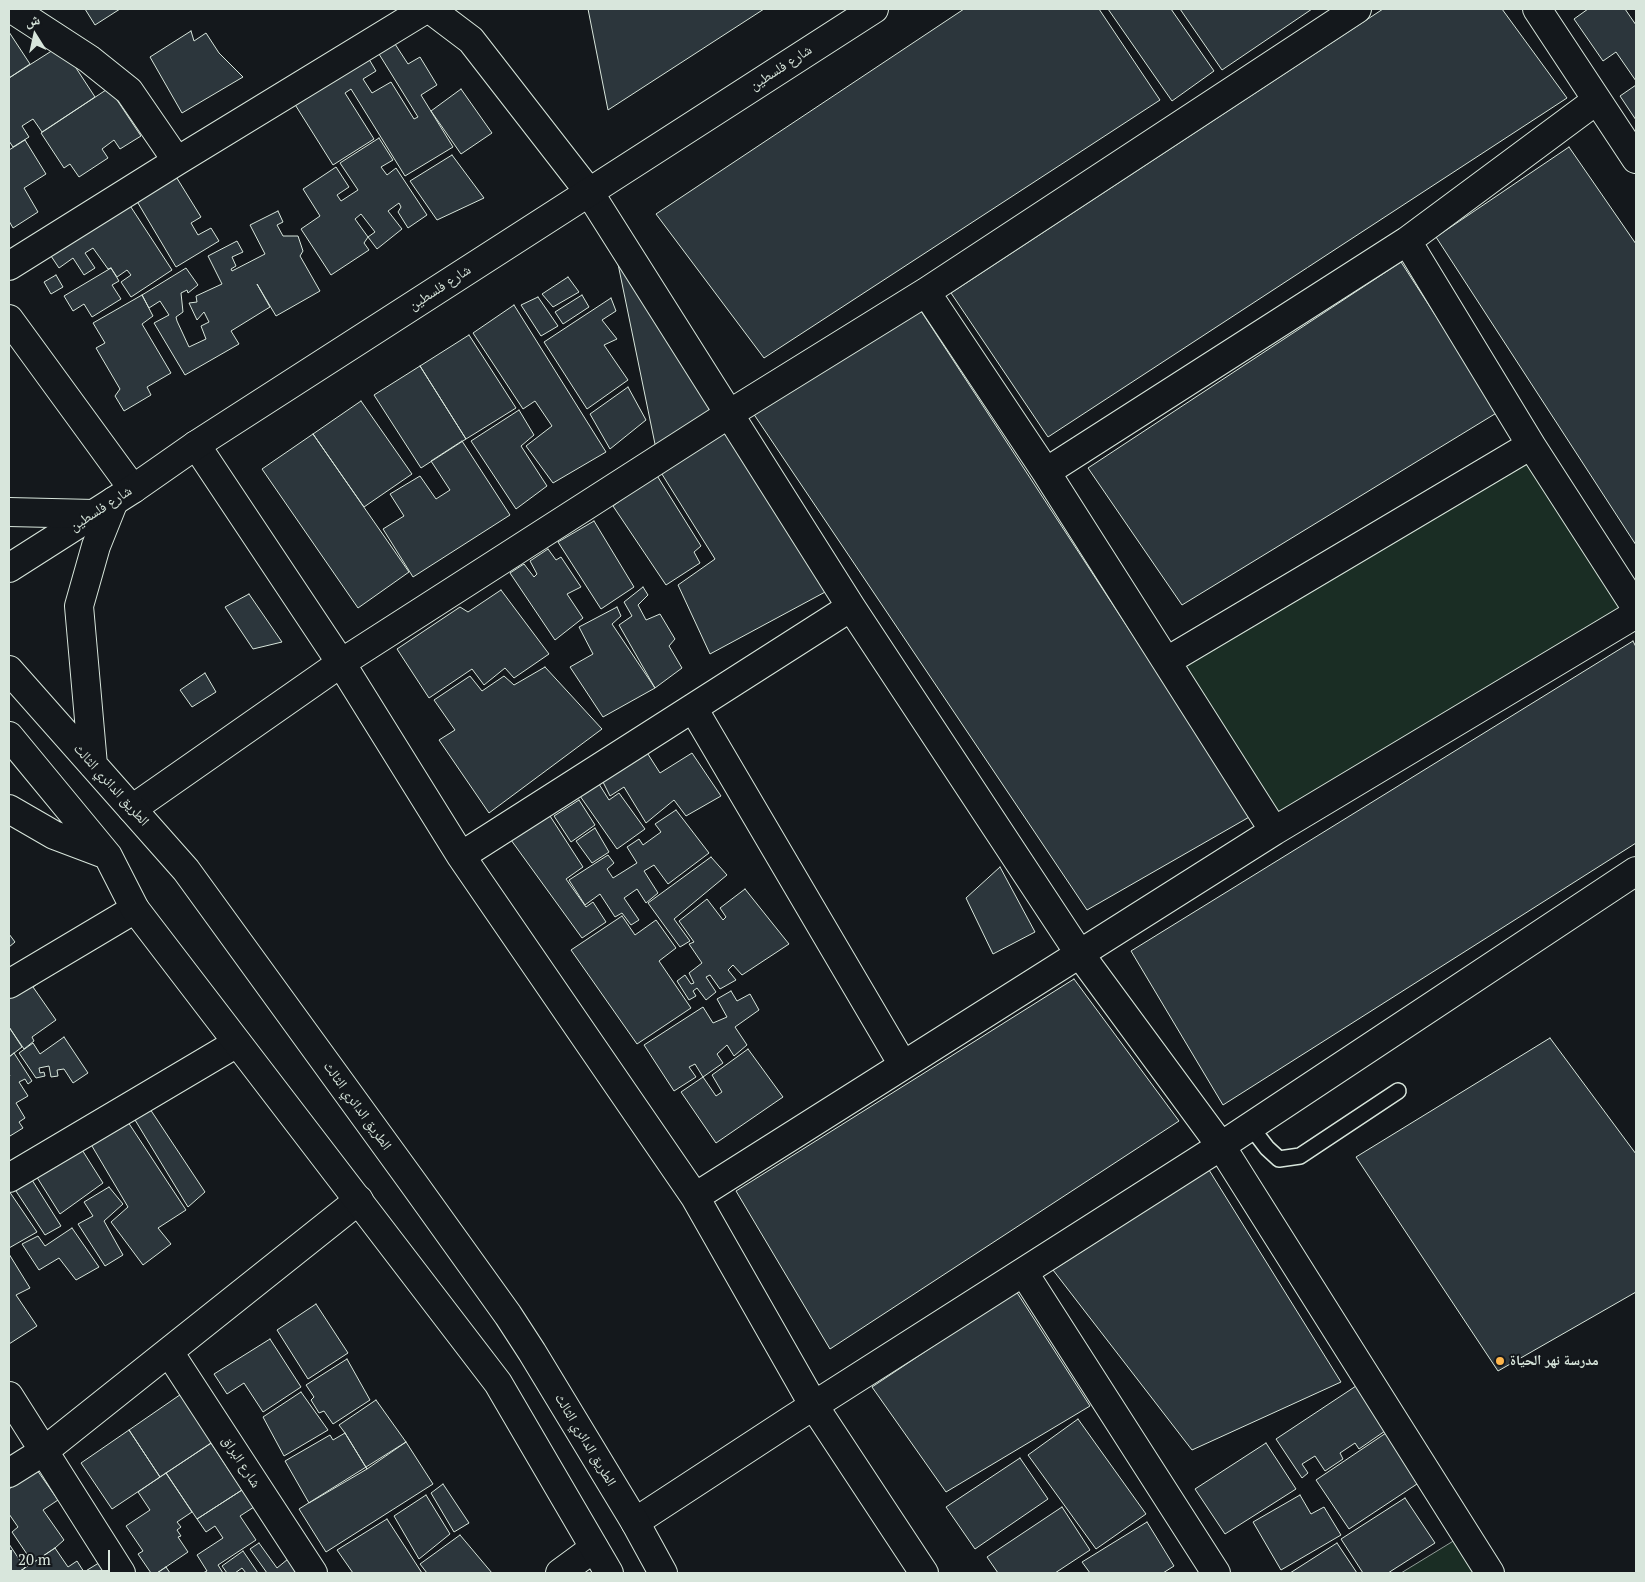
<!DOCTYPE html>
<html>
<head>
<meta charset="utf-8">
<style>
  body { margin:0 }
  #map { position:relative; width:1645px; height:1582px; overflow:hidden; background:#14181c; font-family:"PT Serif","Noto Naskh Arabic",serif }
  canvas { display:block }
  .frame { position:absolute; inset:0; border:10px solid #d8e6dc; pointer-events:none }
  .north { position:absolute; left:10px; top:10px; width:50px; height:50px; -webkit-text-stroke:4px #14181c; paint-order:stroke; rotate:350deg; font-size:14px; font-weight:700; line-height:20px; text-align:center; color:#d8e6dc }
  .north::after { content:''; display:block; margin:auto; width:18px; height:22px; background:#d8e6dc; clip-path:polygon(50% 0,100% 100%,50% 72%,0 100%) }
  .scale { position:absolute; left:10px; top:1550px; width:100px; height:22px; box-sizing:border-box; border:2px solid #d8e6dc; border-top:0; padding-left:6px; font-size:15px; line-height:18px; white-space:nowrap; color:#d8e6dc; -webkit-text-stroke:4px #14181c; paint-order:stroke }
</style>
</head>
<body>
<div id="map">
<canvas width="1645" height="1582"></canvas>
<div class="frame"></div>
<div class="north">ش</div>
<div class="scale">20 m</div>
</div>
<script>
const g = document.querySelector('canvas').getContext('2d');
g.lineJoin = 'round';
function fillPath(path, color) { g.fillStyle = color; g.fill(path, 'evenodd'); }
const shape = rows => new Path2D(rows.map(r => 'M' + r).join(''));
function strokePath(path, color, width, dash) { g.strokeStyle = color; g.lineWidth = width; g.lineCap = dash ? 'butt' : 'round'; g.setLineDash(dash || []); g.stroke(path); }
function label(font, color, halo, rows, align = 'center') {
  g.font = font + ' "PT Serif","Noto Naskh Arabic",serif'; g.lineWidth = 4; g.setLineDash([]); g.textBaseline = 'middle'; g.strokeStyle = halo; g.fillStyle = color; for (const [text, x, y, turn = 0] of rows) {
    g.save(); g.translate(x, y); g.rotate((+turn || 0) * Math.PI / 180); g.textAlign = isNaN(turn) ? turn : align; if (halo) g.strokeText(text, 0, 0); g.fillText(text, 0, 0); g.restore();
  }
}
const green = shape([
  [1531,446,1636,608,1274,830,1168,661,1531,446],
  [1455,1540,1476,1573,1401,1573,1455,1540]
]);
fillPath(green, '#1a2d24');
strokePath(green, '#939e99', 1);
const building = shape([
  [85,9,120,9,95,25,85,9],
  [588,9,764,9,608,110,588,9],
  [964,9,1099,9,1160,100,764,358,656,214,964,9],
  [1108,9,1171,9,1214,71,1172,101,1108,9],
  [1180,9,1312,9,1222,70,1180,9],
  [1383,9,1502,9,1567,98,1048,437,951,293,1383,9],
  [1588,9,1625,9,1636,25,1636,81,1616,52,1603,61,1574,19,1588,9],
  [191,31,194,41,206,33,219,53,243,77,182,113,150,57,191,31],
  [9,32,30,64,9,78,9,32],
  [395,44,408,64,420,57,437,85,421,95,453,147,405,176,351,89,345,93,374,139,333,165,289,95,363,49,376,71,363,79,372,93,391,82,414,119,418,117,379,54,395,44],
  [61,45,95,97,42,132,33,119,22,126,29,137,13,147,9,141,9,78,61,45],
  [1636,85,1636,120,1620,96,1636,85],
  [109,88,141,136,120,149,114,140,102,149,108,158,79,177,70,164,64,168,41,133,109,88],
  [461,89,492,133,461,154,431,111,461,89],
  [379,138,393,160,381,167,387,175,396,168,427,215,408,228,398,212,401,207,399,203,388,211,402,229,377,249,368,237,375,232,361,214,355,219,368,237,364,243,369,250,331,275,301,229,320,216,303,189,336,167,349,187,337,195,341,201,358,190,340,163,379,138],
  [25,140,46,174,24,188,38,212,13,228,9,221,9,150,25,140],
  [1569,147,1636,244,1636,545,1436,237,1569,147],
  [452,155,484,198,437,220,410,181,452,155],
  [175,175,201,217,191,223,198,235,211,228,219,241,176,267,135,198,175,175],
  [127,201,172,270,131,297,121,282,131,275,127,270,117,277,111,268,108,269,93,248,85,253,95,268,84,275,73,258,59,268,49,253,127,201],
  [278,211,283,222,277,225,283,236,298,236,303,251,300,256,320,291,276,316,257,284,270,307,231,331,239,344,185,375,154,323,169,315,160,301,149,308,142,295,186,268,198,285,188,293,187,290,181,293,183,312,176,317,177,321,189,347,206,339,201,326,209,322,204,312,197,320,189,303,197,302,196,296,222,284,208,256,237,241,243,252,232,257,236,266,231,269,232,271,265,254,250,225,278,211],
  [617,259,714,410,656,449,617,259],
  [1401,262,1498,412,1182,605,1088,468,1401,262],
  [111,268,119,281,112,285,121,299,92,317,84,304,73,311,64,296,111,268],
  [56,275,63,287,51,294,44,282,56,275],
  [568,277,579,292,553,307,542,294,568,277],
  [142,295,153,316,142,324,171,373,147,387,151,395,124,411,115,396,120,389,96,348,105,343,93,323,142,295],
  [582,295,589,307,563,324,555,312,582,295],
  [538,297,558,326,541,336,521,305,538,297],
  [611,298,616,311,602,320,617,339,604,345,628,380,587,409,544,342,611,298],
  [514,305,606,452,553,483,526,446,552,426,535,401,523,409,473,333,514,305],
  [921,311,1251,816,1087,910,751,410,921,311],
  [469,335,516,408,466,439,420,366,469,335],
  [420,366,466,439,421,468,374,395,420,366],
  [628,387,646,420,610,449,590,414,628,387],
  [361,401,412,474,364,507,313,434,361,401],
  [519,410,534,435,521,446,547,486,516,509,471,441,519,410],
  [725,431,827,591,710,654,678,585,715,559,660,471,725,431],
  [313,434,409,572,358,608,262,469,313,434],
  [462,441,510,515,413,577,383,529,404,516,390,494,420,476,436,499,450,490,431,461,462,441],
  [656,474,701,546,694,552,700,563,666,585,613,506,656,474],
  [594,521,634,587,601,609,558,542,594,521],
  [548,549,556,560,561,557,581,587,567,594,583,618,555,640,510,573,524,564,534,577,537,574,530,561,548,549],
  [643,587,648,595,638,605,646,620,660,614,675,639,669,646,682,668,655,688,619,625,632,616,624,602,643,587],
  [501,590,549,654,514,678,505,668,484,685,472,669,429,698,397,649,460,607,468,612,501,590],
  [249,594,282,642,253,649,225,607,249,594],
  [617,607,621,616,612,624,655,688,603,717,570,667,593,654,579,627,617,607],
  [1633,641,1636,647,1636,843,1223,1105,1131,951,1633,641],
  [545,667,602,729,489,813,439,740,455,730,434,700,470,676,482,691,504,676,514,685,545,667],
  [205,673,216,692,192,707,180,690,205,673],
  [646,751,660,773,692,753,721,796,686,816,674,800,646,823,624,787,610,796,603,782,646,751],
  [599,784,609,800,619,793,645,829,617,849,580,796,599,784],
  [579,800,595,825,571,842,554,816,579,800],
  [676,810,709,853,668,884,654,865,644,871,658,893,646,903,637,889,624,898,639,920,631,925,622,913,615,917,600,894,585,905,569,880,608,855,614,863,607,869,613,878,637,863,627,847,639,839,643,845,661,832,655,824,676,810],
  [550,816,583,867,566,879,586,907,593,902,606,922,582,938,511,840,550,816],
  [595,828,609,852,592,863,576,841,595,828],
  [711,857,727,875,674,919,690,941,680,947,648,903,711,857],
  [1000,867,1035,932,993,954,966,898,1000,867],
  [745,889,789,944,742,975,733,965,728,970,736,980,720,989,710,975,706,977,716,992,706,1000,697,988,693,991,696,996,689,1000,677,981,685,975,691,984,694,983,689,973,702,963,689,944,694,942,679,921,707,899,723,920,726,917,720,908,745,889],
  [622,916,635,935,656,920,676,948,659,961,691,1008,637,1044,571,950,622,916],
  [9,934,15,942,9,947,9,934],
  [33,970,40,982,33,987,56,1020,32,1037,34,1041,24,1049,9,1027,9,987,33,970],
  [1074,979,1179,1121,830,1349,736,1191,1074,979],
  [731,991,737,1001,750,994,759,1010,735,1027,747,1045,734,1056,727,1045,717,1054,723,1063,703,1077,695,1064,689,1067,696,1077,674,1091,644,1045,703,1007,713,1023,727,1017,717,999,731,991],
  [9,1027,22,1047,9,1057,9,1027],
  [64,1037,88,1073,73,1083,64,1069,57,1070,58,1076,51,1077,49,1066,39,1068,40,1073,44,1072,45,1076,36,1078,19,1053,33,1043,40,1054,64,1037],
  [1550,1038,1636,1154,1636,1292,1498,1371,1356,1157,1550,1038],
  [748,1049,783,1097,716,1143,681,1092,703,1077,716,1096,722,1092,712,1075,748,1049],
  [14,1053,32,1081,28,1084,25,1079,19,1082,28,1096,16,1103,25,1118,19,1122,23,1128,10,1136,9,1133,9,1077,10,1076,9,1074,9,1057,14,1053],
  [148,1106,205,1192,188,1207,132,1115,148,1106],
  [126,1119,186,1210,158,1228,171,1244,143,1265,111,1222,128,1207,89,1141,126,1119],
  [79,1145,103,1183,60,1214,33,1171,79,1145],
  [1209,1170,1341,1382,1192,1450,1053,1270,1209,1170],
  [27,1172,61,1226,45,1235,10,1182,27,1172],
  [109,1187,123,1204,104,1221,123,1255,105,1266,78,1224,93,1216,84,1202,109,1187],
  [9,1191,37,1232,9,1248,9,1191],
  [72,1228,99,1267,76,1280,59,1258,39,1270,22,1244,38,1236,45,1246,72,1228],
  [9,1254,30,1288,16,1295,37,1326,9,1344,9,1254],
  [1016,1291,1090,1406,946,1492,872,1387,1016,1291],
  [316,1304,348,1353,308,1379,277,1330,316,1304],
  [270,1339,301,1387,263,1412,244,1383,227,1394,214,1374,270,1339],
  [347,1359,370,1400,333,1424,324,1411,319,1413,311,1400,314,1397,306,1385,347,1359],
  [1356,1386,1385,1431,1359,1449,1355,1443,1340,1453,1343,1459,1325,1471,1315,1456,1302,1464,1308,1473,1302,1478,1276,1439,1356,1386],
  [187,1390,219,1438,160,1477,129,1430,187,1390],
  [301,1392,328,1430,284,1456,263,1417,301,1392],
  [376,1400,406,1442,367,1469,345,1433,339,1425,376,1400],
  [1078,1419,1146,1514,1096,1549,1028,1455,1078,1419],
  [129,1430,160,1477,112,1509,81,1463,129,1430],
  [345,1433,367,1469,309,1503,285,1461,330,1435,333,1440,345,1433],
  [1386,1433,1420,1482,1349,1529,1316,1480,1386,1433],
  [406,1442,433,1484,326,1552,299,1509,406,1442],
  [211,1443,242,1490,197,1519,166,1473,211,1443],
  [1266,1443,1296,1489,1225,1534,1195,1489,1266,1443],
  [1020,1458,1048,1499,975,1549,946,1507,1020,1458],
  [37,1470,58,1500,43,1510,64,1540,55,1548,33,1563,12,1532,18,1527,9,1514,9,1489,37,1470],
  [166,1473,192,1512,177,1522,181,1527,177,1530,181,1536,178,1537,188,1552,157,1573,151,1573,138,1554,143,1551,126,1526,150,1510,138,1492,166,1473],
  [443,1484,469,1523,454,1532,431,1493,443,1484],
  [242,1490,254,1507,240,1516,256,1540,218,1565,223,1573,203,1573,207,1571,197,1555,223,1538,215,1526,206,1532,197,1519,242,1490],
  [426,1495,450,1534,419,1559,394,1516,426,1495],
  [1300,1495,1311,1514,1324,1507,1341,1535,1281,1570,1253,1522,1300,1495],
  [1405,1498,1435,1543,1388,1573,1363,1573,1341,1539,1405,1498],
  [1062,1507,1090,1550,1055,1573,998,1573,987,1557,1062,1507],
  [387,1519,422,1573,353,1573,337,1550,387,1519],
  [1147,1522,1174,1566,1163,1573,1090,1573,1082,1562,1147,1522],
  [460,1535,492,1573,427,1573,420,1564,460,1535],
  [259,1543,277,1568,288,1559,298,1573,267,1573,250,1549,259,1543],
  [1337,1543,1357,1573,1290,1573,1337,1543],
  [9,1544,25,1568,17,1573,9,1573,9,1544],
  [55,1548,68,1567,77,1561,84,1572,102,1561,109,1573,17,1573,55,1548],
  [243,1551,258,1573,246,1573,242,1568,235,1573,227,1573,222,1566,243,1551],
  [166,1567,170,1573,157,1573,166,1567]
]);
fillPath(building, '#2c363c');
strokePath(building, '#d8e6dc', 1);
const service = shape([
  [1251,1127,1267,1148,1279,1159,1300,1156,1398,1091]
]);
const minor = shape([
  [12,9,89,59,129,91,177,161],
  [430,9,471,40,589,192,851,607,1079,953,1221,1146,1490,1573],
  [1537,9,1636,159],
  [1407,241,1531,445,1636,608],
  [9,266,177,161,426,9],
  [926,292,1046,472,1274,831],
  [9,319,133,489],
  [196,445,341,663,461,856,695,1197,814,1406,924,1573],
  [1046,472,1407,241,1597,100],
  [1167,661,1531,445],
  [693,708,903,1065],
  [132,809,341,663,729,414,926,292,1357,9],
  [461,856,851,607],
  [9,984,135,909],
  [9,1178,237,1043],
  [695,1197,1274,831,1636,614],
  [1024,1273,1216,1573],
  [169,1352,313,1573],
  [9,1396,121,1573],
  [9,1473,44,1451,359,1200],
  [635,1522,791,1420,1221,1146,1636,871],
  [560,1573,594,1548]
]);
const tertiary = shape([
  [9,568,133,489,196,445,874,9]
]);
const trunk = shape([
  [9,512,94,514],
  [9,670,186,870,414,1184,508,1315,532,1352,635,1522,663,1573],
  [9,736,108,856,135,909,498,1383,609,1573],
  [93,765,79,606,96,546,114,501],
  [9,809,54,835,107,855]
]);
strokePath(service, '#d8e6dc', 18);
strokePath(minor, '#d8e6dc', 30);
strokePath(tertiary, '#d8e6dc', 30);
strokePath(trunk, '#d8e6dc', 30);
strokePath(service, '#14181c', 15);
strokePath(minor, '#14181c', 28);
strokePath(tertiary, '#14181c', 28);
strokePath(trunk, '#14181c', 28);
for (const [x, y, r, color] of [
  [1500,1361,5,"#ffb74d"]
]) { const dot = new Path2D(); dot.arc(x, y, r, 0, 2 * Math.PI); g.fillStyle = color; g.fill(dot); strokePath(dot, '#14181c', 2); }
label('14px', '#d8e6dc', '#14181c', [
  ["شارع فلسطين",781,68,-33],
  ["شارع فلسطين",440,288,-33],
  ["شارع فلسطين",101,509,-33],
  ["الطريق الدائري الثالث",111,785,48],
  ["الطريق الدائري الثالث",357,1106,54],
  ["الطريق الدائري الثالث",585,1440,59],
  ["شارع البراق",241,1462,57]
]);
label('bold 14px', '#d8e6dc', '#14181c', [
  ["مدرسة نهر الحياة",1510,1361]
], 'left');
</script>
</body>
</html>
